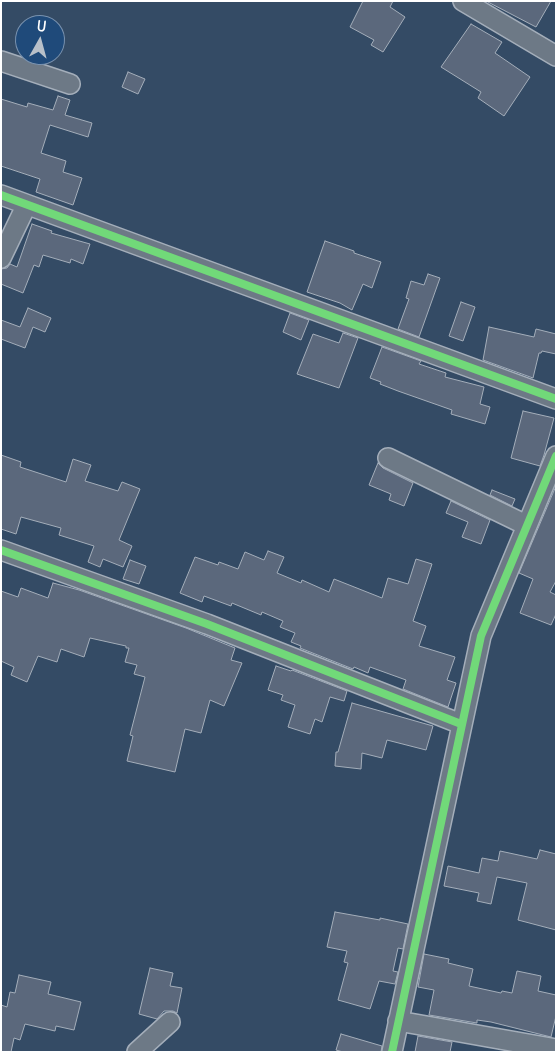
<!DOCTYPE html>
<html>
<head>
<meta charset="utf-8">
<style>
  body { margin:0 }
  #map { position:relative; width:557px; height:1053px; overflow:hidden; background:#344b65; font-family:Delius,sans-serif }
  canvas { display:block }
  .frame { position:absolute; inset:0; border:2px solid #fff; pointer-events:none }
  .north { position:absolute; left:15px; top:15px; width:50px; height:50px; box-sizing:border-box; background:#1f4a7a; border:1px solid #7992af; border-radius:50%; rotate:7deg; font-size:14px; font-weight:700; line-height:20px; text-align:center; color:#fff }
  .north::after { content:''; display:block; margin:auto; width:18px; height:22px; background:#b8c0c9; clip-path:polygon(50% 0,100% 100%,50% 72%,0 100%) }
</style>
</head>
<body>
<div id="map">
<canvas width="557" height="1053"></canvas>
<div class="frame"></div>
<div class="north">U</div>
</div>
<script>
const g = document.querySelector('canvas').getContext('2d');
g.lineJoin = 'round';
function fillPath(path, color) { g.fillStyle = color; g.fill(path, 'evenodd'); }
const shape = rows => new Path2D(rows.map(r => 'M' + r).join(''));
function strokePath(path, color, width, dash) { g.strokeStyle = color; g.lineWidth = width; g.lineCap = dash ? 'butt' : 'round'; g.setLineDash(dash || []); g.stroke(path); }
const building = shape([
  [363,1,393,1,390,7,405,17,383,52,371,45,374,40,350,27,363,1],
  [486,1,551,1,536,27,486,1],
  [471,24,502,42,495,53,530,77,504,116,478,98,481,92,441,67,471,24],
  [128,72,145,79,138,94,122,87,128,72],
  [58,96,70,100,65,115,92,123,88,137,50,125,41,153,66,161,63,172,82,178,73,205,36,192,40,179,1,166,1,99,27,107,28,103,53,110,58,96],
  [32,224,52,231,51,233,90,244,83,264,71,259,70,263,43,255,39,267,34,265,23,293,1,284,1,269,7,268,10,264,17,267,32,224],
  [325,241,354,251,354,253,381,262,372,288,363,284,352,310,340,303,307,292,325,241],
  [428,274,440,278,419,337,398,329,409,299,406,298,411,281,424,285,428,274],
  [461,302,475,307,463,341,449,336,461,302],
  [28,308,51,318,45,332,33,327,25,348,1,339,1,320,20,327,28,308],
  [290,313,309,320,301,340,283,332,290,313],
  [489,327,534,337,536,329,556,334,556,354,542,351,541,353,539,353,533,378,483,360,489,327],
  [343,333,358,338,339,388,297,374,313,334,339,343,343,333],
  [382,347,421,361,419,364,446,373,445,377,484,387,480,404,490,407,485,424,451,414,452,410,398,391,380,384,381,382,370,378,382,347],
  [523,411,554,418,544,455,540,466,511,458,523,411],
  [1,455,21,462,20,467,66,482,73,459,91,465,85,481,118,491,122,482,140,489,119,540,132,546,123,567,103,559,100,567,88,562,94,546,59,535,61,528,21,517,16,534,1,529,1,455],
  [378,463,383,468,413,483,404,506,389,500,391,494,369,485,378,463],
  [556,486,556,581,550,592,556,595,556,614,551,625,520,613,533,579,519,573,556,486],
  [492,490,515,499,512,506,490,495,492,490],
  [451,501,490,520,481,544,462,537,468,522,446,513,451,501],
  [268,551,284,557,277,573,301,583,302,580,329,592,334,579,382,598,388,578,408,584,416,559,432,564,413,621,426,626,419,646,455,657,447,680,456,683,448,707,403,689,406,680,370,667,368,673,354,667,353,669,300,648,301,646,291,642,295,633,280,627,283,621,262,612,261,615,232,603,231,606,204,596,202,602,180,593,195,557,218,565,219,562,238,569,245,552,264,560,268,551],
  [130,560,146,566,139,584,123,579,130,560],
  [53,583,79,590,186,628,235,648,231,660,242,663,224,706,210,700,201,733,185,729,175,772,127,761,133,736,130,735,145,677,134,674,137,665,125,662,129,648,126,648,126,646,90,638,84,657,61,649,57,662,38,656,27,682,11,675,14,667,1,661,1,591,18,597,21,588,48,598,53,583],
  [276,666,291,671,292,670,347,691,344,701,330,697,322,722,315,719,310,734,288,727,295,705,281,700,283,695,268,690,276,666],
  [352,703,433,726,426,750,387,740,382,758,362,753,361,769,335,766,336,752,338,752,352,703],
  [540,850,556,854,556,930,518,920,527,883,497,877,491,904,477,901,479,893,444,886,448,866,479,873,482,858,498,861,500,851,537,859,540,850],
  [335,912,380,920,380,918,408,924,403,949,398,948,393,971,398,972,395,984,379,981,370,1009,338,1000,348,963,344,962,347,951,327,947,335,912],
  [424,954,449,959,448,963,473,969,469,986,501,993,502,991,512,993,517,971,541,976,538,991,556,995,556,1016,551,1037,491,1022,477,1020,477,1023,429,1015,434,990,418,987,424,954],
  [150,968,173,973,170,986,182,988,177,1013,173,1011,164,1011,157,1019,139,1014,150,968],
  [19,975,51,982,48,994,81,1002,74,1030,56,1026,55,1031,25,1024,20,1040,14,1038,11,1052,1,1052,1,1005,7,1007,10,992,15,993,19,975],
  [341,1034,382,1046,381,1052,343,1052,336,1050,341,1034],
  [418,1036,452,1042,450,1052,415,1052,418,1036]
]);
fillPath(building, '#5b687c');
strokePath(building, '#a4aeba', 1);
const minor = shape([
  [463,1,556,56],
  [1,61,70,84],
  [1,195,556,399],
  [1,258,26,206],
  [388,458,526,525],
  [1,550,207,624,461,724],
  [398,1021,556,1049],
  [137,1052,170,1022],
  [392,1052,481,636,556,456]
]);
strokePath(minor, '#a4aeba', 22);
strokePath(minor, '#6d7986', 19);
strokePath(shape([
  [1,195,556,399],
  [1,550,207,624,461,724],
  [392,1052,481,636,556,456]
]), '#71d979', 8);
</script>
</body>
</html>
